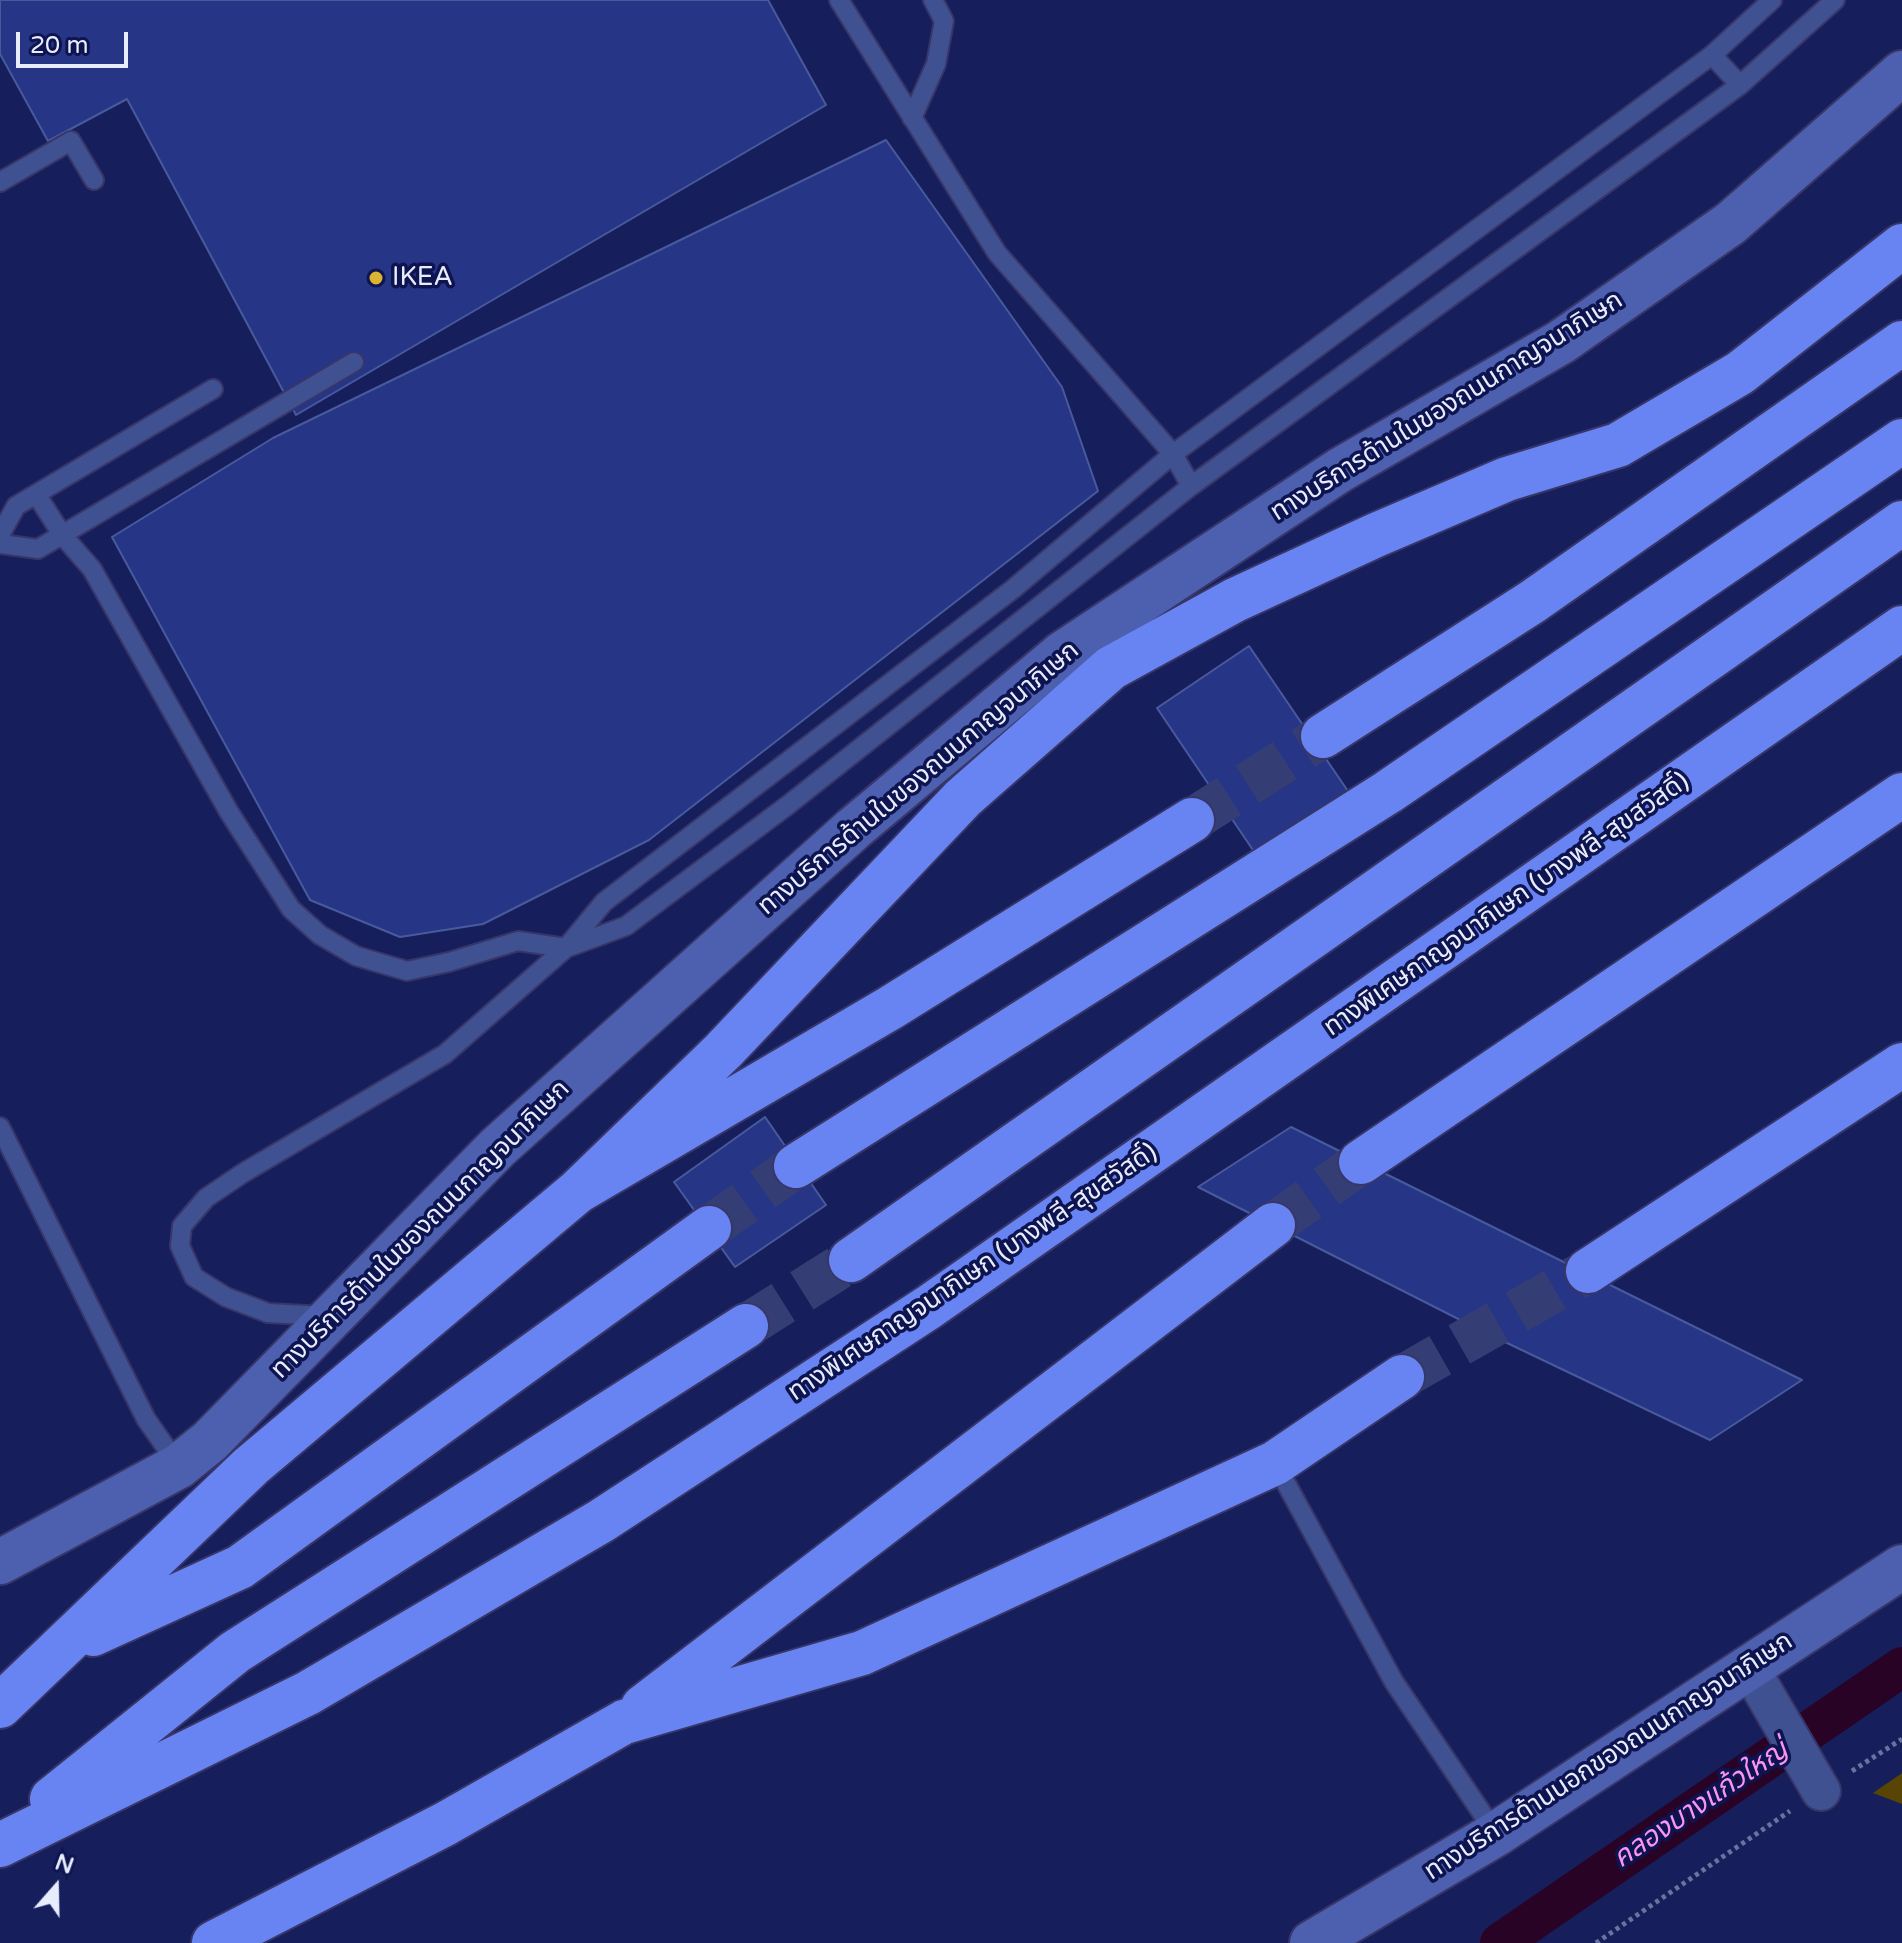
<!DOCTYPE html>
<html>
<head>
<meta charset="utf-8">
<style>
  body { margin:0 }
  #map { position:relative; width:1902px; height:1943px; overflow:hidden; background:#161f5c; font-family:"Varela Round",sans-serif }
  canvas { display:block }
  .north { position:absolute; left:16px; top:1847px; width:80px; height:80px; -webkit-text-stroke:6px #0e1450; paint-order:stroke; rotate:20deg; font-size:22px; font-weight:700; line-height:32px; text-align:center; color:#e7edfc }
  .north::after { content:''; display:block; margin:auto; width:28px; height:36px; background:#e7edfc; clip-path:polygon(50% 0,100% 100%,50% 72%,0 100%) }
  .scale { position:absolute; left:16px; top:32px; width:112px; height:36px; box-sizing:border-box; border:4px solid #e7edfc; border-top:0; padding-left:10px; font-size:24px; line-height:28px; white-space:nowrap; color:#e7edfc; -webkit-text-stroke:6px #0e1450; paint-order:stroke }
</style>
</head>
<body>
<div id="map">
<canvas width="1902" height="1943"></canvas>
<div class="north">N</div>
<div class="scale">20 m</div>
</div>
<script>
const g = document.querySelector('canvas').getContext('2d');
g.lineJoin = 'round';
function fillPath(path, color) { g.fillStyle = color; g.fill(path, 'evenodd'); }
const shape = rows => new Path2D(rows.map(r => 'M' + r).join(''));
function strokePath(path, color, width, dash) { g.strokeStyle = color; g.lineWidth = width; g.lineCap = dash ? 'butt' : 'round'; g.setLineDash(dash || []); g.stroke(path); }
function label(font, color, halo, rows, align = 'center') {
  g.font = font + ' "Varela Round","Noto Sans Thai",sans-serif'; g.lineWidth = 7; g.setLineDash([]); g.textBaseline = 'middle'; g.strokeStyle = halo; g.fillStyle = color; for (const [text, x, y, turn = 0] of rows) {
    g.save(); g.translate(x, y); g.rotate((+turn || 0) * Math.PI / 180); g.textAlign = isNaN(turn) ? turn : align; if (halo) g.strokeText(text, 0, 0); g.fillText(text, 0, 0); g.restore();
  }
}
fillPath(shape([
  [1902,1773,1902,1804,1873,1793]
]), '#584504');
strokePath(shape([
  [1500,1943,1902,1667]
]), '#290326', 40);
const building = shape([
  [0,0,768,0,826,105,296,415,127,99,48,141,0,54,0,0],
  [886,140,1062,387,1098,491,649,840,483,924,400,937,310,900,112,537,273,438,886,140],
  [1249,646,1352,797,1259,859,1157,708,1249,646],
  [765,1117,826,1205,735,1267,674,1182,765,1117],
  [1291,1127,1802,1380,1710,1440,1482,1331,1198,1187,1291,1127]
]);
fillPath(building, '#263586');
strokePath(building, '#495a9c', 2);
strokePath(shape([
  [1192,820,1323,736],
  [1273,1225,1361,1162],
  [709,1228,796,1166],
  [746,1326,851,1260],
  [1402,1377,1588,1271]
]), '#353e74', 44, [44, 22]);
const lane = shape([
  [839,0,997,253,1173,454,1191,486],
  [1772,0,1712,55,1173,454,1013,589,604,902,566,948,626,926,788,805,1191,486,1740,85,1835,0],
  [1712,55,1740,85],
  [912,118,936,64,944,21,933,0],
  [0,182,71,141,94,180],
  [36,494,63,536,92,569,229,812,291,909,320,935,356,956,407,971,449,962,518,941,566,948],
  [0,535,16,506,213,389],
  [0,544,38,549,354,362],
  [0,1127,146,1419,179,1466],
  [324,1316,268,1313,226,1297,194,1277,180,1246,182,1226,206,1198,243,1173,445,1054,566,948],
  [1275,1463,1394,1682,1496,1834]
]);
const street = shape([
  [1749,1667,1821,1791]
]);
const secondary = shape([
  [0,1562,179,1466,210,1441,497,1148,853,829,1063,653,1340,470,1561,342,1731,223,1902,73],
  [1312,1943,1496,1834,1902,1567]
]);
const highway = shape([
  [1323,736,1532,602,1902,343],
  [1361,1162,1902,795],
  [796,1166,1388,792,1902,441],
  [578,1191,723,1051,963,798,1111,668,1235,600,1376,535,1507,479,1618,445,1740,373,1902,246],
  [851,1260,1902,523],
  [1588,1271,1902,1065],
  [93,1634,240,1567,709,1228],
  [0,1706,251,1466,578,1191,890,1008,1192,820],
  [643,1707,1273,1225],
  [52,1799,235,1652,746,1326],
  [0,1845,308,1693,601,1521,929,1307,1902,628],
  [214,1943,445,1824,624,1722,862,1653,1275,1463,1402,1377]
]);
strokePath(lane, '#383669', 22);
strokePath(street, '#383669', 42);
strokePath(secondary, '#383669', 48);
strokePath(highway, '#383669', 48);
strokePath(shape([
  [1852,1771,1902,1739],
  [1596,1943,1790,1811]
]), '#6a729d', 5, [4, 4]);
strokePath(lane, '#405192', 18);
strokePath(street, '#405192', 38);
strokePath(secondary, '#4c60af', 44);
strokePath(highway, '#6884f3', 44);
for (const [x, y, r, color] of [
  [376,278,8,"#dab333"]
]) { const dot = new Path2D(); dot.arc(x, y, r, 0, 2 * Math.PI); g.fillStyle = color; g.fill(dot); strokePath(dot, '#0e1450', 3); }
label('26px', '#e7edfc', '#0e1450', [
  ["IKEA",392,278]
], 'left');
label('26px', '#e7edfc', '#0e1450', [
  ["ทางบริการด้านในของถนนกาญจนาภิเษก",1447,407,-32],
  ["ทางบริการด้านในของถนนกาญจนาภิเษก",919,779,-40],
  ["ทางพิเศษกาญจนาภิเษก (บางพลี-สุขสวัสดิ์)",1507,905,-35],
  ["ทางบริการด้านในของถนนกาญจนาภิเษก",421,1230,-45],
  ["ทางพิเศษกาญจนาภิเษก (บางพลี-สุขสวัสดิ์)",973,1273,-34],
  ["ทางบริการด้านนอกของถนนกาญจนาภิเษก",1609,1757,-33]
]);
label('italic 28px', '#fa94f0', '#0e1450', [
  ["คลองบางแก้วใหญ่",1701,1805,-34]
]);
</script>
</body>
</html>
